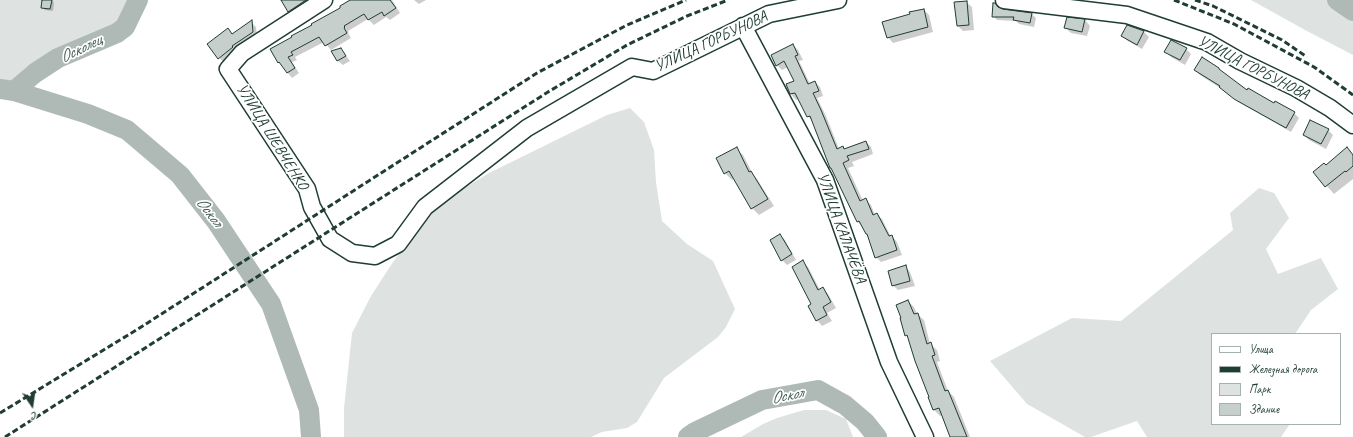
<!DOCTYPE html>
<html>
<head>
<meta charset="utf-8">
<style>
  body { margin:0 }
  #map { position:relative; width:1353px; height:437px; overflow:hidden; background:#fff; font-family:Caveat,sans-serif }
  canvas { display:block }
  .legend { position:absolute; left:1211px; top:333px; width:130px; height:92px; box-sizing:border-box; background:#fff; border:1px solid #a5b1ae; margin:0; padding:5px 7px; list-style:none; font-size:12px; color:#1f3d34 }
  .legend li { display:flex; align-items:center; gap:8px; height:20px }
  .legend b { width:20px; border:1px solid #a5b1ae }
  .north { position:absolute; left:12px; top:385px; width:40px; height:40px; -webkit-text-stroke:3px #fff; paint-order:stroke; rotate:167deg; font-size:11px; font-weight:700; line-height:16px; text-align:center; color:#1f3d34 }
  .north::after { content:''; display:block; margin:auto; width:14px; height:18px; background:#1f3d34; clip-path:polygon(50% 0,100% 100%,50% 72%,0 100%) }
</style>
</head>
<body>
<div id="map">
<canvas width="1353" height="437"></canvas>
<ul class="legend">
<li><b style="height:5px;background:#fff"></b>Улица</li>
<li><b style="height:5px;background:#1f3d34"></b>Железная дорога</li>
<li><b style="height:11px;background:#dee3e2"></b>Парк</li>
<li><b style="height:11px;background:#c7cfcc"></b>Здание</li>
</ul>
<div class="north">С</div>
</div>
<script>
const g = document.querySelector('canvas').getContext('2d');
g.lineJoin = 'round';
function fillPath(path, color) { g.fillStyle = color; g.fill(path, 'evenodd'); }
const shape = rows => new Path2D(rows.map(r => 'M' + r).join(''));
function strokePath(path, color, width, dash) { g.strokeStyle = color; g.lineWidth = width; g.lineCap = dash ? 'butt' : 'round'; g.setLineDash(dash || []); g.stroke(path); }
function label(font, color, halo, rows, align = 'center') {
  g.font = font + ' Caveat,sans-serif'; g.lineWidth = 3.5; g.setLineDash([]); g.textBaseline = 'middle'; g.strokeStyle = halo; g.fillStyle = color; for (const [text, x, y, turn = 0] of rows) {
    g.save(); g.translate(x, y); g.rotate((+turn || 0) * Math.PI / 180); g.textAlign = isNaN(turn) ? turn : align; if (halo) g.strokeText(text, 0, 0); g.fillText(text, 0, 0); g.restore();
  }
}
fillPath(shape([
  [0,0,136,0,124,25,44,64,14,88,0,86],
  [1251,0,1353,0,1353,55,1305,30],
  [630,108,644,122,654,150,656,182,662,221,687,244,713,261,735,309,726,327,718,337,664,378,637,422,627,428,602,432,591,437,344,437,344,408,352,333,371,296,391,265,432,208,489,173,607,115],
  [1259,188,1274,193,1289,218,1266,249,1278,274,1321,258,1338,289,1311,310,1295,334,1212,334,1212,424,1290,424,1281,437,1147,437,1137,421,1091,437,1085,437,1027,404,990,361,1072,318,1121,321,1233,230,1230,213],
  [804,410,826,410,846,419,853,437,741,437,763,424,777,418]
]), '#dee3e2');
fillPath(shape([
  [43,0,52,0,54,3,53,11,45,10,42,7],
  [300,0,306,9,294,16,289,11],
  [352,0,392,0,400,13,390,20,386,17,374,25,368,19,348,31,349,32,348,33,351,38,331,50,324,42,295,57,297,60,292,62,299,73,292,78,279,62,313,25,342,8],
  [414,0,426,0,419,4],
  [966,2,972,7,974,30,963,31,958,26],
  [999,9,1032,14,1036,18,1034,27,1019,24,1016,21,997,20,993,16],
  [924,10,929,15,933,32,893,43,888,37],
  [1085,20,1090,26,1087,36,1071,33,1065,27],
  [251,22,256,27,257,37,224,63,208,44,228,29,233,34],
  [1128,26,1144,32,1149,37,1142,49,1128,41,1122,36],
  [793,45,798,50,803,60,799,61,810,84,815,82,820,87,823,96,817,98,826,116,839,149,843,148,845,149,866,142,871,147,873,154,852,162,854,166,848,168,863,201,865,200,871,205,875,215,877,214,882,219,891,237,892,236,897,242,902,255,881,262,876,257,869,236,863,227,857,221,813,122,808,116,799,99,796,100,791,94,787,85,795,81,788,67,782,70,777,65],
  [341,49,350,61,343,65,338,61,333,52],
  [1186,49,1191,54,1185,65,1171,57,1166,51],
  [1195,70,1294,113,1299,118,1291,132,1240,103,1220,88,1200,75],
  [1328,130,1333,135,1326,149,1309,140,1304,135],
  [736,149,743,155,753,174,757,179,774,206,759,215,752,208,734,178,732,180,725,173],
  [1347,149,1353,155,1353,179,1334,194,1314,172,1326,166],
  [780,235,785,240,796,260,787,265,782,260],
  [803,262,808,267,820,290,823,288,828,294,836,308,827,313,832,321,822,326,817,320,810,306,813,305],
  [905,266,910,272,915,286,898,290,893,285],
  [908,301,914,307,917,314,924,320,930,344,937,350,940,361,937,362,948,391,954,397,970,437,951,437,942,415,940,416,934,410,929,398,931,397,910,339,906,335]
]), '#0003');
strokePath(shape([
  [1337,0,1353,11],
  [0,89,14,91,88,114,127,130,180,175,216,221,271,304,309,410,311,437],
  [14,91,35,73,58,58,117,33,125,27,138,0],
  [688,437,695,432,762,400,818,390,845,405,865,422,877,437]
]), '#afbab7', 20);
const building = shape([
  [42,0,52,0,50,9,41,8,42,0],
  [281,0,306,0,288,12,281,0],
  [350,0,390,0,396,8,384,16,382,12,368,20,364,14,344,26,345,27,344,28,347,33,325,46,319,37,291,52,293,55,288,57,295,68,287,73,279,62,278,63,270,49,292,37,291,36,312,25,311,24,340,8,340,6,350,0],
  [967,1,969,25,957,26,954,2,967,1],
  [993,3,995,3,998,7,1003,9,1032,13,1030,23,1013,20,1014,17,992,17,993,3],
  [924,9,928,27,887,38,882,22,910,14,909,12,924,9],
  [1067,17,1085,19,1082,32,1064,28,1067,17],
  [252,20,253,32,232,46,233,47,218,59,207,44,228,28,232,34,252,20],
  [1127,25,1144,31,1137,45,1121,36,1127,25],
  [1171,40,1187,48,1180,60,1164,52,1171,40],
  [793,44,798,55,795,56,808,84,815,81,819,91,813,93,821,110,837,149,843,146,844,149,866,141,869,149,847,156,849,160,843,163,860,201,866,198,873,215,877,213,889,236,892,235,897,250,875,258,867,234,866,234,859,221,857,222,831,168,830,168,810,116,807,117,795,93,790,94,786,84,794,81,784,61,776,66,771,55,793,44],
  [341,48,346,56,337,61,331,51,341,48],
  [1202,57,1219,68,1219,69,1247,90,1248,88,1274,103,1275,101,1295,112,1286,128,1234,99,1219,87,1220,86,1194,70,1202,57],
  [1310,120,1329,129,1321,144,1303,135,1310,120],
  [737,147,749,172,751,171,768,199,751,209,729,171,724,174,716,158,737,147],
  [1347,147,1353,155,1353,166,1346,172,1345,171,1325,187,1313,172,1324,163,1326,165,1347,147],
  [780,234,792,254,781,261,770,240,780,234],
  [803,260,818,290,823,287,831,302,823,307,827,315,816,321,808,306,811,304,792,267,803,260],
  [906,265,910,281,892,286,888,271,906,265],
  [908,300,914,314,918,313,927,344,931,342,935,355,932,356,945,391,948,390,967,437,950,437,939,408,933,410,928,397,929,397,915,361,907,335,905,336,900,318,901,318,896,305,908,300]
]);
fillPath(building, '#c7cfcc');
strokePath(building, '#1f3d34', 1);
const minor = shape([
  [324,0,242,53,228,69,307,189,312,207,330,239,352,253,375,256,398,244,425,207,527,128,632,67,653,71,769,14,838,0],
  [1004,0,1127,15,1207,42,1240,61,1296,88,1330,108,1353,125],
  [743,26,825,180,889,362,925,437]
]);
strokePath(minor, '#1f3d34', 19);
strokePath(minor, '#fff', 16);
strokePath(shape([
  [1174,0,1234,24,1314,67,1353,95],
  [1195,0,1213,6,1282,40,1307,57],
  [0,413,138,329,537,73,627,25,686,0],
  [5,437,548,92,627,45,687,16,728,0]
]), '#1f3d34', 3, [6, 3]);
label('16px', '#1f3d34', '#fff', [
  ["УЛИЦА ГОРБУНОВА",711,42,-25],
  ["УЛИЦА ГОРБУНОВА",1253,68,27],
  ["УЛИЦА ШЕВЧЕНКО",272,137,58],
  ["УЛИЦА КАЛАЧЁВА",841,228,70]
]);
label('italic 17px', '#4a625b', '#fff', [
  ["Осколец",81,49,-26],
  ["Оскол",209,212,53],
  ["Оскол",787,396,-11]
]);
</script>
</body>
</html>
